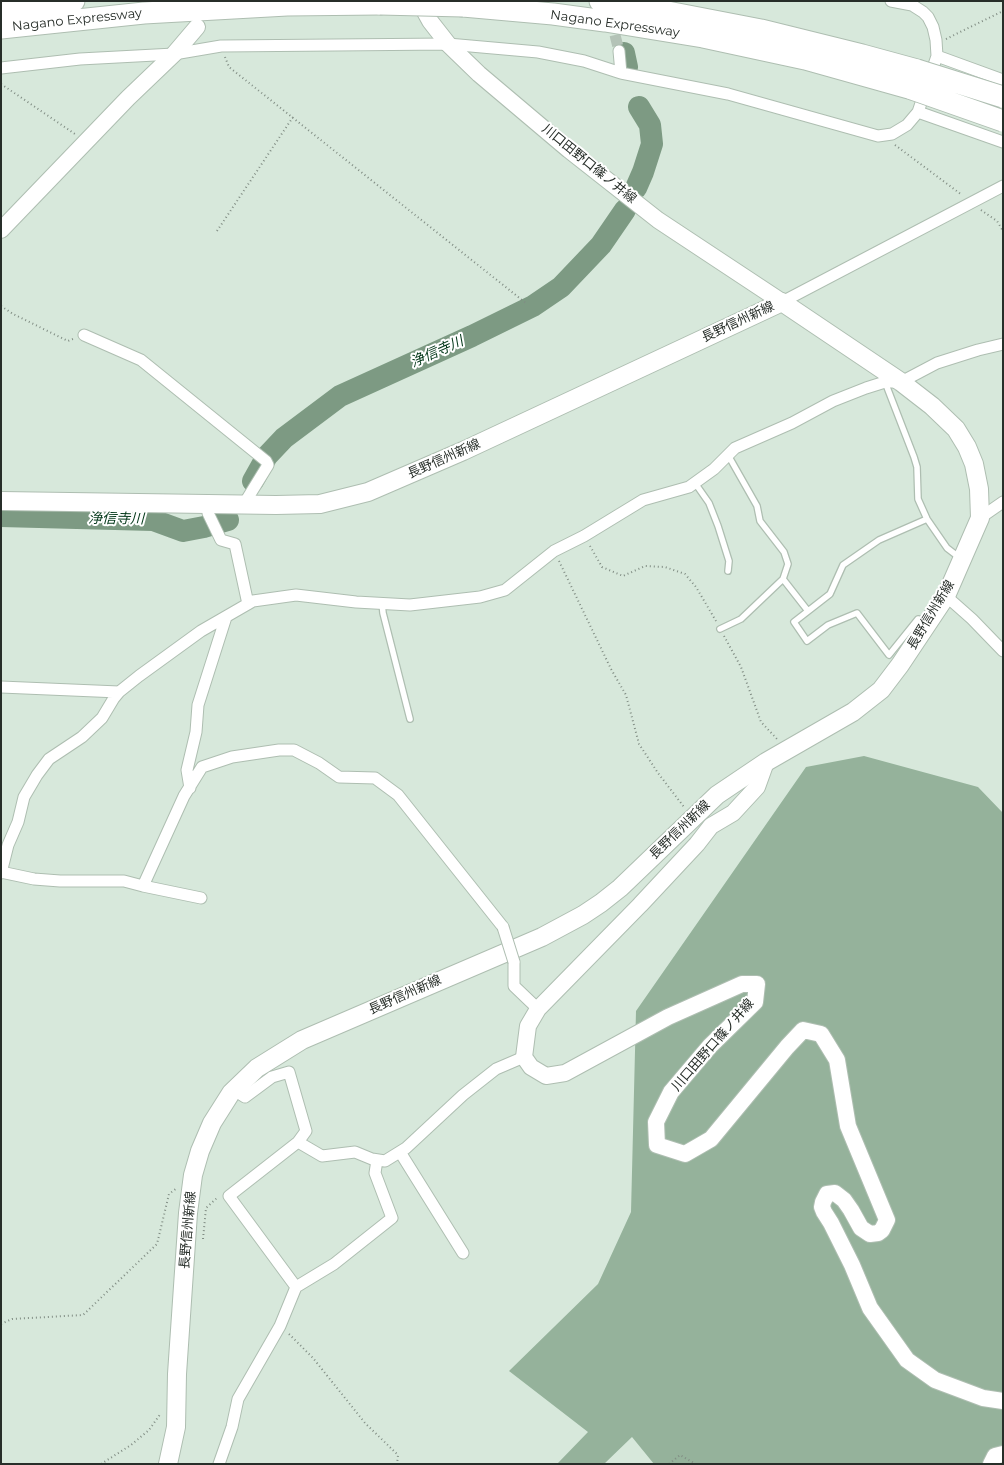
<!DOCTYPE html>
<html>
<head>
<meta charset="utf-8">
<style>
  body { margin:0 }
  #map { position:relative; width:1004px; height:1465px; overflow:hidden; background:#d7e8db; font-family:Montserrat,sans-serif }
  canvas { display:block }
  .frame { position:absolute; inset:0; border:2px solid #272e29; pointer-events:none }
</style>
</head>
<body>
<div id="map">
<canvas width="1004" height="1465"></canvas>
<div class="frame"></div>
</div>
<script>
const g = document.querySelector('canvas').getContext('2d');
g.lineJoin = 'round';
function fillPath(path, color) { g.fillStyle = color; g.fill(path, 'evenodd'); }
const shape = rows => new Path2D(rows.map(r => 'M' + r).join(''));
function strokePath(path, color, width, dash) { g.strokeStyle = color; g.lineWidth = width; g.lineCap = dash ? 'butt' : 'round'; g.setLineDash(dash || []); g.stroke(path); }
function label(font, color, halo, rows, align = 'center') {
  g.font = font + ' Montserrat,"Noto Sans JP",sans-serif'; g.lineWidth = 4; g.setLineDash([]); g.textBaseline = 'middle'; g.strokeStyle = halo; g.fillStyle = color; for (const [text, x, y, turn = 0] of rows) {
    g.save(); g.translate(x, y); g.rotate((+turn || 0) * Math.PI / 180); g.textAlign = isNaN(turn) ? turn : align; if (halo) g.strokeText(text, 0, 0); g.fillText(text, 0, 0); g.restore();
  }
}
fillPath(shape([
  [864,756,978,787,1003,813,1003,1464,654,1464,632,1437,604,1464,557,1464,588,1432,509,1371,598,1284,631,1212,636,1011,806,767]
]), '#95b29b');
strokePath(shape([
  [624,53,627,67],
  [636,188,643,172,652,144,650,125,639,107],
  [253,481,267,456,284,438,340,396,472,336,533,306,561,287,601,245,625,210],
  [1,516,153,520,183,531,204,527,228,520]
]), '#7d9a83', 22);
strokePath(shape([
  [611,19,619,51]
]), '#b4c3b7', 11, [11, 5.5]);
const lane = shape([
  [885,382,914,457,917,467,918,499,927,519,947,548,960,558],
  [728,455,757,506,760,521,784,552,788,564,783,579],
  [695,483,709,503,718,526,729,561,728,571],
  [382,603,383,613,410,719],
  [927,621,918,619,889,655,857,613,828,625,807,641,794,622,830,594,843,565,879,540,927,519],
  [720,629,741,619,783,579,808,611]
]);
const street = shape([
  [619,51,621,73],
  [937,56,1003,80],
  [1,68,80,59,174,54,221,46,448,44,538,52,584,61,621,73,728,94,878,136,892,134,907,125,918,112,937,56,936,40,933,27,928,17,923,12,912,5,891,1],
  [918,112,1003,142],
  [782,302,1003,186],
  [84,335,141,360,266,461,268,465,244,504],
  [208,504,208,513,221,540,235,544,248,604],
  [980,518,1003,502],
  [946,596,972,619,1003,651],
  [1,687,119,692],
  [190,788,187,770,196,732,198,705,226,617],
  [1,872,34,879,60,881,124,881,143,886,184,796,202,767,232,757,279,750,294,750,319,763,339,777,375,778,398,795,503,927],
  [1,873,8,845,18,822,24,797,37,775,49,759,82,737,102,718,114,698,119,692,139,676,201,631,253,601,296,595,356,602,410,605,480,597,505,590,554,551,584,536,643,500,689,487,714,469,735,448,792,423,833,401,866,388,885,382,901,382,937,363,978,350,1003,344],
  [143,886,201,898],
  [514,962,514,986,538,1009],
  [234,1090,245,1097,272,1077,289,1072,306,1131,298,1142],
  [400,1152,463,1253],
  [296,1287,334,1264,392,1218,375,1173,377,1160],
  [219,1464,232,1427,238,1399,280,1326,296,1287,229,1196,298,1142,322,1156,355,1152,372,1159,385,1161,406,1148,463,1095,496,1069,524,1057]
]);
const secondary = shape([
  [419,1,430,21,448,44,479,74,569,150,658,220,782,302],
  [1,230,128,98,174,54,197,27],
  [766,762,757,787,733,813,711,826,697,844,640,905,538,1009,528,1026,524,1057,531,1067,546,1076,565,1073,668,1017,742,984,757,984,755,1002,710,1046,671,1092,656,1122,657,1145,685,1154,711,1139,787,1047,803,1030,821,1034,837,1060,848,1126,887,1220,882,1230,878,1233,870,1234,861,1228,851,1210,844,1200,835,1193,827,1194,823,1202,822,1207,824,1212,831,1223,852,1265,870,1308,907,1360,935,1380,983,1398,1003,1401],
  [991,1464,995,1456,1003,1454]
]);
const primary = shape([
  [1,501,276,505,320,504,368,492,463,451,782,302,901,382,932,406,956,429,967,447,974,464,979,489,980,518,946,596,900,665,881,690,853,712,766,762,717,795,620,888,601,903,583,915,542,937,302,1040,257,1068,231,1093,212,1123,200,1151,193,1175,188,1213,177,1374,176,1427,168,1464]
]);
const highway = shape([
  [600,1,657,10,761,30,862,55,917,70],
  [463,6,553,14,605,21,703,37,805,59,912,89],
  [1,9,74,1],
  [1,28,144,13,287,5,380,4]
]);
strokePath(lane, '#aebeb1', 8);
strokePath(street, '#aebeb1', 13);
strokePath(secondary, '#aebeb1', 18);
strokePath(primary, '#aebeb1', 20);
strokePath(highway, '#aebeb1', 23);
strokePath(shape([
  [946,39,1003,11],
  [225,57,229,67,527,304],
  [1,84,75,134],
  [895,145,962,195],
  [981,210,997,221,1003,231],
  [217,231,293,117],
  [1,306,13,314,68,341,73,339],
  [590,546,602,567,623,576,645,566,665,567,685,574,696,587,716,621],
  [559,561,611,669,626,695,639,744,658,773,684,807],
  [724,636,741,667,761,722,777,739],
  [203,1239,206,1208,218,1197],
  [1,1324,12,1319,83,1315,157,1244,169,1194,177,1188],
  [289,1334,313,1358,365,1423,398,1455,397,1464],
  [101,1464,131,1445,149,1430,161,1413],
  [669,1464,680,1455,694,1463,692,1464]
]), '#818d84', 2, [1, 3]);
strokePath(lane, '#fff', 5.5);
strokePath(street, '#fff', 11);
strokePath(secondary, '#fff', 16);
strokePath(primary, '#fff', 18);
strokePath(highway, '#fff', 21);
const streetBridge = shape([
  [503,927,514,962]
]);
const highwayBridge = shape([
  [380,4,463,6],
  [917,70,1003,97],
  [912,89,1003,121]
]);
strokePath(streetBridge, '#aebeb1', 13, []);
strokePath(highwayBridge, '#aebeb1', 23, []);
strokePath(streetBridge, '#fff', 11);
strokePath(highwayBridge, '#fff', 21);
label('13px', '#272e29', '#fff', [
  ["Nagano Expressway",77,20,-6],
  ["Nagano Expressway",615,24,8],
  ["川口田野口篠ノ井線",589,164,39],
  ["長野信州新線",738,322,-25],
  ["長野信州新線",444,459,-24],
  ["長野信州新線",931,615,-59],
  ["長野信州新線",680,830,-44],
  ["長野信州新線",405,995,-24],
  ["川口田野口篠ノ井線",713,1045,-49],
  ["長野信州新線",188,1230,-85]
]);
label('italic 14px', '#023718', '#fff', [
  ["浄信寺川",437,352,-24],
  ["浄信寺川",116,519,1]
]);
</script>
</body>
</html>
